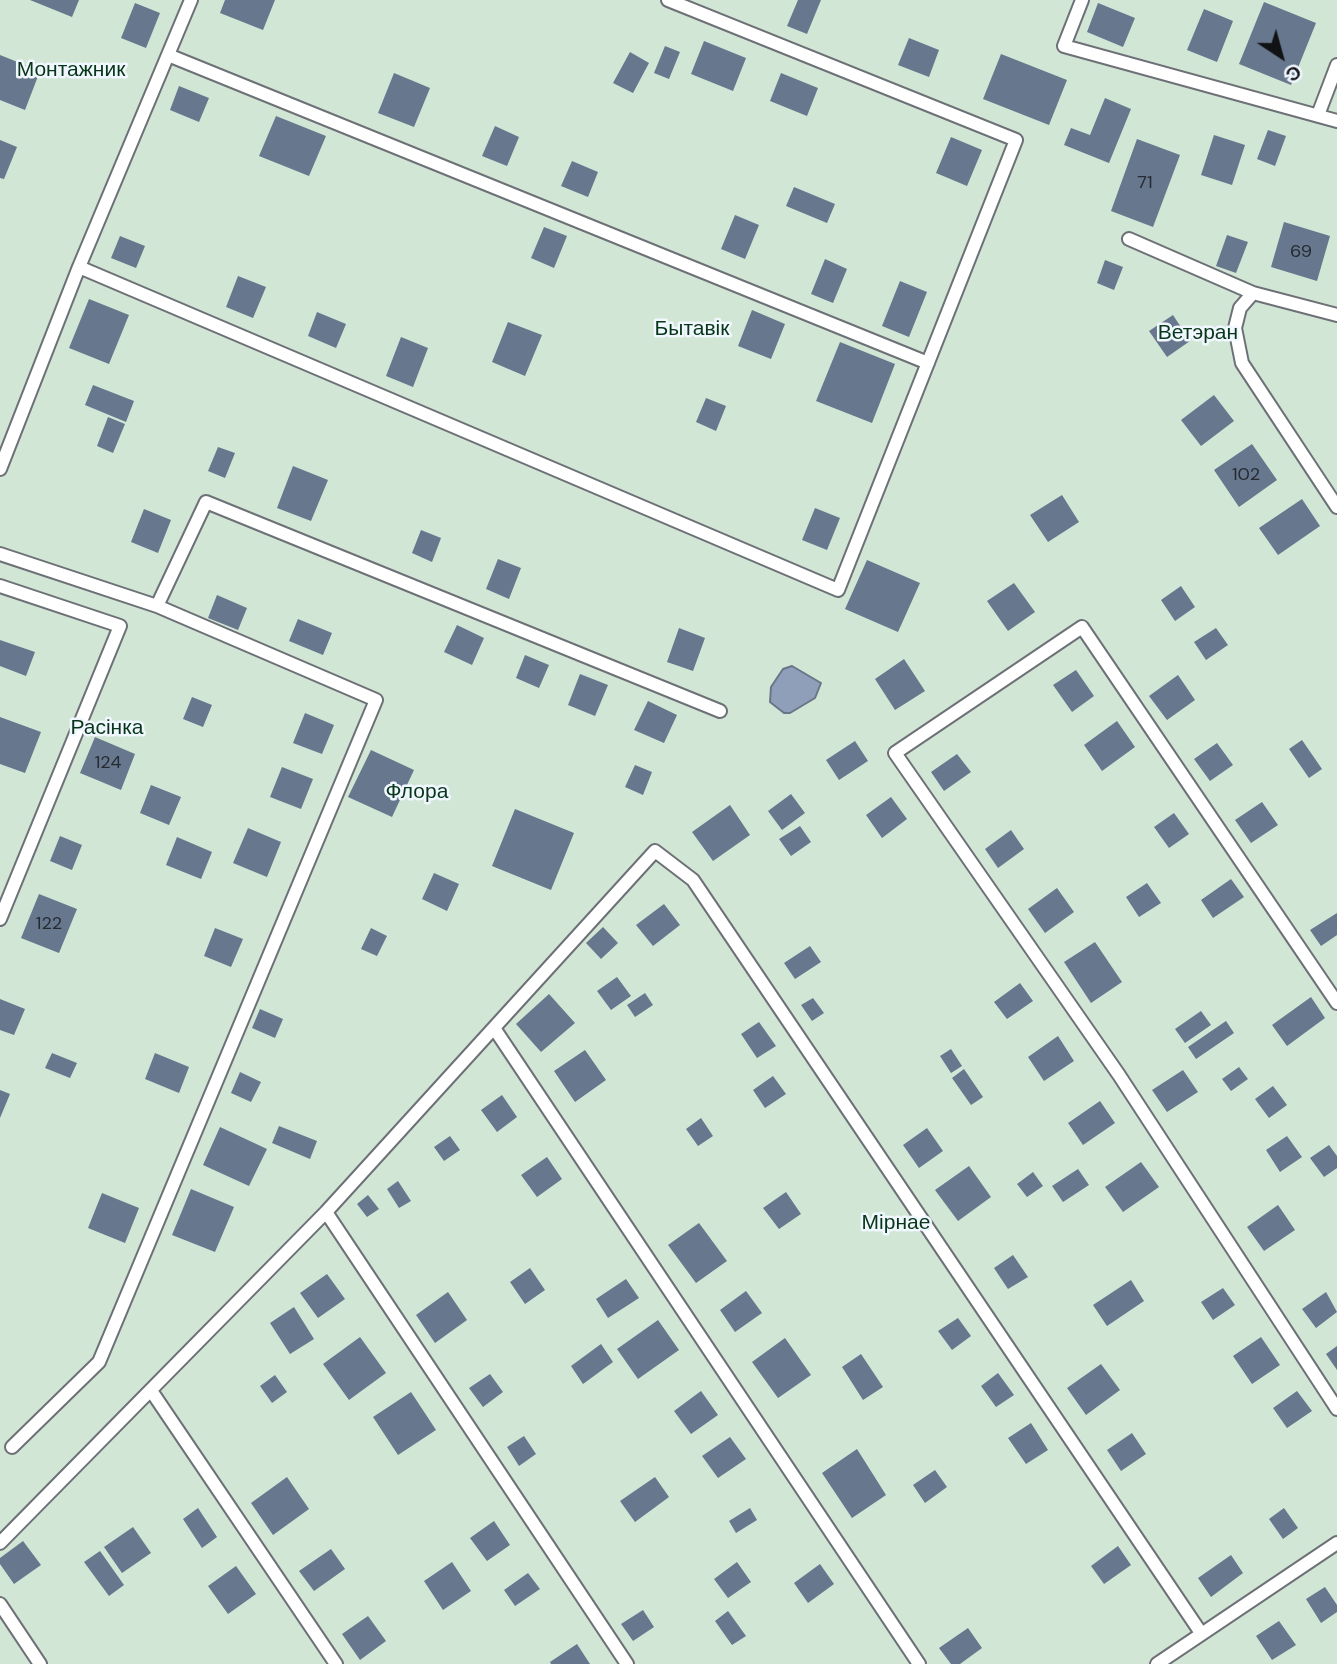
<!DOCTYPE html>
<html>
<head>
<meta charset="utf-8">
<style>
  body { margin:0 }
  #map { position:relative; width:1337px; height:1664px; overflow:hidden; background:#f1f7fe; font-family:"DM Sans",sans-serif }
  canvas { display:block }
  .north { position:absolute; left:1246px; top:21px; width:70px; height:70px; -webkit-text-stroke:5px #f1f7fe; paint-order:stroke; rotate:144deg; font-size:19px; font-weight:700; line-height:28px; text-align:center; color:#101214 }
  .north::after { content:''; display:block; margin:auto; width:24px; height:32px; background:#101214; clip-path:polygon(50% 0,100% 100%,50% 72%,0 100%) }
</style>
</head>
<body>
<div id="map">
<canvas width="1337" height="1664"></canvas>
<div class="north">С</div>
</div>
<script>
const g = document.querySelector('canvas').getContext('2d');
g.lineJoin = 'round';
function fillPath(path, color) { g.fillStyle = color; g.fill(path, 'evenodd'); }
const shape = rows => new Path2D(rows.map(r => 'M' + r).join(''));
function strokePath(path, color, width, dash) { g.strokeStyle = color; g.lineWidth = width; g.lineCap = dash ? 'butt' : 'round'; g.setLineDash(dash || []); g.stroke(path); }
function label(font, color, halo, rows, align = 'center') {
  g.font = font + ' "DM Sans",sans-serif'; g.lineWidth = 5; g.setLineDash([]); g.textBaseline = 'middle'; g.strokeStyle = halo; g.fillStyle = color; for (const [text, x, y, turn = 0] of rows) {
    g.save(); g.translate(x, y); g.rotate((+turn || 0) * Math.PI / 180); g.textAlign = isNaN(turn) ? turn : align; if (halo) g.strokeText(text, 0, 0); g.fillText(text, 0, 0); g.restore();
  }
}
fillPath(shape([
  [0,0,1337,0,1337,1664,0,1664]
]), '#d2e6d6');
const water = shape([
  [792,666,821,683,815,698,790,713,784,713,770,702,771,687,783,669,792,666]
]);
fillPath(water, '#909fb9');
strokePath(water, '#6a7588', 2);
fillPath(shape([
  [30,0,79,0,72,17],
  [225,0,275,0,263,30,220,13],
  [798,0,821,0,807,34,787,26],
  [1264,2,1316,23,1291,85,1239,64],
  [135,3,160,13,146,48,121,38],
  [1098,3,1135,18,1123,47,1087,32],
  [1204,9,1233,21,1217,62,1187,50],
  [909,38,939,50,929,77,898,65],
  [704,41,746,58,733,91,691,74],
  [665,46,680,52,669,79,654,73],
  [630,52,649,63,633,93,613,83],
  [1001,54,1067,80,1049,125,983,99],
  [0,55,40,71,25,110,0,100],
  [394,73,430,88,414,127,378,113],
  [781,73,818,88,807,116,770,101],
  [179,86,209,98,199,122,170,110],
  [1105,98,1131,109,1109,163,1064,145,1071,128,1090,135],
  [276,116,326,136,309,176,259,156],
  [495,126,519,137,507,166,482,156],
  [1268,130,1286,136,1275,166,1257,159],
  [1214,135,1245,145,1232,185,1201,175],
  [951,137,982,150,967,186,936,173],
  [1137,139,1180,155,1153,227,1111,211],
  [0,140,17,147,4,179,0,178],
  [572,161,598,172,588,197,561,186],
  [794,187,835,204,827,223,786,206],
  [735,215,759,225,745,259,721,249],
  [1284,222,1330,236,1317,281,1271,267],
  [544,227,567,236,554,268,531,258],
  [1227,235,1248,242,1236,273,1216,266],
  [120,236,145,246,136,268,111,258],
  [825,259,847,269,833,303,811,294],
  [1105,260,1123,267,1114,290,1097,283],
  [238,276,266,287,253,318,226,307],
  [900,281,927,292,909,337,882,326],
  [89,299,129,315,109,364,69,348],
  [752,310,785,324,771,359,738,346],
  [317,312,346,324,336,348,308,336],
  [1173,315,1190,341,1167,357,1149,331],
  [508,322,542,335,525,376,492,362],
  [401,337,428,348,413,387,386,376],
  [840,342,895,364,872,423,816,401],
  [93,385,134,401,126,422,85,405],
  [1214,395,1234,421,1201,446,1181,420],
  [706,398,726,406,716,431,696,422],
  [108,417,125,424,113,453,97,446],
  [1252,444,1277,480,1239,507,1214,470],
  [218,447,235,453,225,478,208,471],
  [293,466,328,480,311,521,277,508],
  [1062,495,1079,522,1048,542,1030,515],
  [1302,499,1320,526,1278,555,1259,528],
  [815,508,840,518,827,550,802,540],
  [144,509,171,520,158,553,131,542],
  [421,530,441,538,432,562,412,553],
  [498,559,521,568,509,599,486,589],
  [867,560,920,583,898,632,845,609],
  [1014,583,1035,612,1008,631,987,601],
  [1181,586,1195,607,1175,621,1161,600],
  [217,595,247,608,238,630,208,618],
  [298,619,332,633,323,655,289,641],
  [457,625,484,638,472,665,444,652],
  [679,628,705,638,693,671,667,662],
  [1216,628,1228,645,1206,660,1194,642],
  [0,640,35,652,26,676,0,666],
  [525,655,549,665,539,688,516,678],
  [904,659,925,691,895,710,875,679],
  [1076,670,1094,696,1072,712,1053,685],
  [580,674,608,685,595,716,568,705],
  [1178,675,1195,700,1167,720,1149,696],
  [192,697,212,705,203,727,183,719],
  [648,701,677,715,664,743,634,730],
  [305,713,334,725,322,754,293,743],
  [0,717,41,732,25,773,0,764],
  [1117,721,1135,747,1102,771,1084,745],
  [95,737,135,754,121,790,80,773],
  [1302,740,1322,769,1309,778,1289,749],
  [855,741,868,761,839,780,826,760],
  [1217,743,1233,765,1210,781,1194,759],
  [371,750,414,770,392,817,348,797],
  [957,754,971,772,944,791,931,772],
  [635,765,652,772,643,795,625,787],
  [282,767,313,779,301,809,270,797],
  [151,785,181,797,169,825,140,813],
  [791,794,805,813,782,830,768,811],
  [891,797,907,819,882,838,866,815],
  [1262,802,1278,825,1251,843,1235,820],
  [730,805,750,835,713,861,692,832],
  [515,809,574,833,551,890,492,866],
  [1174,813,1189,834,1169,848,1154,827],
  [800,826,811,842,791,856,779,839],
  [248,828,281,842,267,877,233,863],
  [1011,830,1024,849,998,868,985,849],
  [60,836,82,845,72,870,50,861],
  [177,837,212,852,201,879,166,865],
  [434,873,459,884,447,911,422,899],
  [1231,879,1244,897,1213,918,1201,900],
  [1147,883,1161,903,1139,917,1126,897],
  [1057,888,1074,912,1045,933,1028,909],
  [39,894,77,909,59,953,21,938],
  [664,904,680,925,653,946,636,925],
  [1337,913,1337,935,1321,946,1310,930],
  [603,927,618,943,601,959,586,943],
  [215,928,243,939,231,967,204,956],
  [371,928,387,936,377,956,361,949],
  [1095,942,1122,982,1091,1003,1064,962],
  [810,946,821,962,795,979,784,963],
  [617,977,631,996,611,1010,597,991],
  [1020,983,1033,1001,1007,1019,994,1002],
  [645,993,653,1005,635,1017,627,1005],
  [549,994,575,1023,541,1052,516,1024],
  [1311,997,1325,1018,1287,1046,1272,1025],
  [813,998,824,1013,812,1021,801,1005],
  [0,999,25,1009,14,1035,0,1030],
  [260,1009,283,1019,275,1038,252,1028],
  [1201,1011,1211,1025,1185,1043,1175,1029],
  [1226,1021,1234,1033,1196,1059,1188,1047],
  [759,1022,776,1046,757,1058,741,1034],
  [1058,1036,1074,1061,1044,1081,1028,1057],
  [951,1049,962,1066,951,1073,940,1056],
  [585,1050,606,1080,575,1102,554,1071],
  [52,1053,77,1063,70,1078,45,1068],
  [155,1053,189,1067,179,1093,145,1079],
  [1239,1067,1248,1079,1231,1091,1222,1079],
  [964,1069,983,1097,971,1105,952,1078],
  [1183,1070,1198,1092,1167,1112,1152,1090],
  [240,1072,261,1082,251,1102,231,1093],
  [773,1076,786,1094,765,1108,753,1090],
  [1273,1086,1287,1105,1269,1118,1255,1099],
  [0,1090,10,1094,0,1118],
  [502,1095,517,1117,497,1132,481,1110],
  [1100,1101,1115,1123,1083,1145,1068,1123],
  [701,1118,713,1136,698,1146,686,1129],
  [279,1126,317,1141,310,1159,272,1143],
  [220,1127,267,1149,249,1186,203,1165],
  [927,1128,943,1151,919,1168,903,1145],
  [450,1136,460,1150,444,1161,434,1147],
  [1287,1136,1302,1157,1280,1172,1266,1150],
  [1329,1145,1337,1156,1337,1168,1324,1177,1310,1158],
  [547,1157,562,1179,537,1197,521,1175],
  [1141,1162,1159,1187,1123,1212,1105,1187],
  [969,1166,991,1197,958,1221,935,1190],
  [1078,1169,1089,1185,1063,1202,1052,1186],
  [1033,1172,1043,1186,1027,1197,1017,1184],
  [398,1181,411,1201,399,1208,387,1189],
  [191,1189,234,1207,215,1252,172,1235],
  [786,1192,801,1214,779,1229,763,1208],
  [102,1193,139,1208,125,1243,88,1228],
  [368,1195,379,1209,367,1217,357,1204],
  [1278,1205,1295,1230,1264,1251,1247,1227],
  [699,1223,727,1261,696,1283,668,1245],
  [1013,1255,1028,1277,1008,1289,994,1268],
  [530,1268,545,1290,525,1304,510,1282],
  [327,1274,345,1299,318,1318,300,1293],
  [626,1279,639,1298,608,1318,596,1299],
  [1131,1280,1144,1301,1107,1326,1093,1305],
  [1223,1288,1235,1305,1213,1320,1201,1302],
  [746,1291,762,1313,735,1332,720,1310],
  [448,1292,467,1320,435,1343,416,1315],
  [1326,1292,1337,1312,1316,1328,1302,1309],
  [294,1307,314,1339,290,1354,270,1323],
  [958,1318,971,1336,952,1350,938,1331],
  [658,1320,679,1350,638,1379,617,1349],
  [360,1337,386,1373,349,1400,323,1364],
  [1261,1337,1280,1365,1252,1384,1233,1356],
  [785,1338,811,1375,778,1398,752,1362],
  [601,1344,613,1362,583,1384,571,1366],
  [1337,1346,1337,1370,1326,1354],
  [861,1354,883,1387,863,1400,842,1367],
  [1101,1364,1120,1390,1086,1415,1067,1388],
  [998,1373,1014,1395,996,1407,981,1386],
  [490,1374,503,1392,483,1407,469,1388],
  [275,1375,287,1392,272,1403,260,1386],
  [701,1391,718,1415,691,1434,674,1411],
  [1297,1391,1312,1411,1287,1428,1273,1408],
  [411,1392,436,1430,398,1455,373,1417],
  [1031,1423,1048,1450,1026,1464,1008,1438],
  [1132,1433,1146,1454,1121,1471,1107,1450],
  [524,1436,536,1454,519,1466,507,1447],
  [730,1437,746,1459,718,1478,702,1456],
  [857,1449,886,1495,852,1518,822,1473],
  [935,1470,947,1487,925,1503,913,1485],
  [287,1477,309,1509,273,1535,251,1503],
  [655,1477,669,1497,635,1522,620,1501],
  [198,1508,217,1537,202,1548,183,1519],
  [750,1508,757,1520,736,1533,729,1521],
  [1284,1508,1298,1528,1283,1539,1269,1519],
  [494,1521,510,1545,487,1561,470,1538],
  [133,1527,151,1553,122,1573,104,1547],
  [23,1541,41,1565,14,1584,0,1564,0,1558],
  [1118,1546,1131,1565,1104,1584,1091,1566],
  [331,1549,345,1569,314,1591,299,1571],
  [100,1551,124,1585,109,1596,84,1562],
  [1231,1555,1243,1573,1211,1597,1198,1578],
  [452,1562,471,1591,443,1610,424,1581],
  [737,1562,751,1582,728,1598,714,1579],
  [820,1564,834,1584,808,1603,794,1583],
  [236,1566,256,1594,228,1614,208,1586],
  [528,1573,540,1589,515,1606,504,1590],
  [1325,1587,1337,1605,1337,1612,1321,1623,1306,1599],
  [643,1610,654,1627,633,1641,621,1624],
  [728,1611,746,1636,732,1645,715,1621],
  [368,1616,386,1641,360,1660,342,1634],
  [1279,1621,1296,1645,1272,1660,1256,1636],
  [968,1628,982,1648,960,1664,951,1664,939,1648],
  [577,1644,590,1664,551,1664,550,1662]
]), '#66778e');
const lane = shape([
  [1082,0,1064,46,1337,121],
  [168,55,928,363],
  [1318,115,1337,65],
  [1129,239,1253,293,1337,315],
  [79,267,838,590,1016,140,668,0],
  [1253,293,1240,308,1235,328,1242,363,1337,507],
  [0,469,79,267,191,0],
  [0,554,157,606,376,700,99,1362,12,1447],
  [0,586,120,626,0,919],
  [157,606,206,502,720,711],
  [1337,1003,1082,627,895,753,1119,1075,1337,1409],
  [494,1028,919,1664],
  [326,1212,627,1664],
  [152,1392,336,1664],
  [0,1543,326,1212,655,851,693,880,1201,1633],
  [0,1604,40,1664],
  [1157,1664,1337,1543]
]);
strokePath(lane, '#6d7177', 16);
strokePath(lane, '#fff', 12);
label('18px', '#262b32', null, [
  ["71",1145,183],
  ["69",1301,252],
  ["102",1246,475],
  ["124",108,763],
  ["122",49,924]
]);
label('21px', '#073618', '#f1f7fe', [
  ["Монтажник",71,70],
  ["Бытавік",692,329],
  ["Ветэран",1198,333],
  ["Расінка",107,728],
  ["Флора",417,792],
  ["Мірнае",896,1223]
]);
</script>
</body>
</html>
